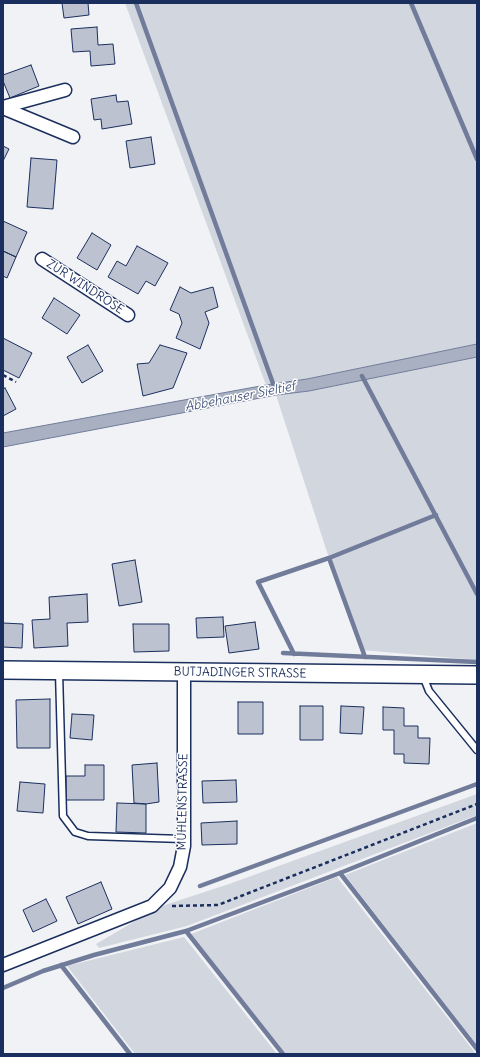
<!DOCTYPE html>
<html>
<head>
<meta charset="utf-8">
<style>
  body { margin:0 }
  #map { position:relative; width:480px; height:1057px; overflow:hidden; background:#f1f2f5; font-family:Delius,sans-serif }
  canvas { display:block }
  .frame { position:absolute; inset:0; border:4px solid #1b2f5e; pointer-events:none }
</style>
</head>
<body>
<div id="map">
<canvas width="480" height="1057"></canvas>
<div class="frame"></div>
</div>
<script>
const g = document.querySelector('canvas').getContext('2d');
g.lineJoin = 'round';
function fillPath(path, color) { g.fillStyle = color; g.fill(path, 'evenodd'); }
const shape = rows => new Path2D(rows.map(r => 'M' + r).join(''));
function strokePath(path, color, width, dash) { g.strokeStyle = color; g.lineWidth = width; g.lineCap = dash ? 'butt' : 'round'; g.setLineDash(dash || []); g.stroke(path); }
function label(font, color, halo, rows, align = 'center') {
  g.font = font + ' Delius,sans-serif'; g.lineWidth = 3; g.setLineDash([]); g.textBaseline = 'middle'; g.strokeStyle = halo; g.fillStyle = color; for (const [text, x, y, turn = 0] of rows) {
    g.save(); g.translate(x, y); g.rotate((+turn || 0) * Math.PI / 180); g.textAlign = isNaN(turn) ? turn : align; if (halo) g.strokeText(text, 0, 0); g.fillText(text, 0, 0); g.restore();
  }
}
fillPath(shape([
  [125,3,477,3,477,344,307,379,266,385],
  [477,357,477,660,361,650,329,558,276,395,309,391],
  [477,794,477,815,187,926,99,948,96,944,159,907,229,884],
  [477,823,477,1045,345,875],
  [337,877,476,1054,286,1054,191,934],
  [184,937,277,1054,135,1054,67,966]
]), '#d2d6df');
const water = shape([
  [477,344,477,357,309,391,276,395,3,447,3,433,266,385,307,379,477,344]
]);
fillPath(water, '#a8b0c2');
strokePath(water, '#707c9a', 1);
strokePath(shape([
  [136,3,275,389],
  [411,3,477,159],
  [362,376,477,594],
  [329,558,365,657],
  [283,653,477,662],
  [294,654,258,582,329,558,436,515],
  [340,873,477,1049],
  [200,886,477,784],
  [186,931,283,1054],
  [61,965,130,1054],
  [3,988,43,971,94,955,186,931,340,873,477,818]
]), '#707c9a', 4.5);
const building = shape([
  [62,3,88,3,89,15,64,18,62,3],
  [97,27,98,45,113,44,115,64,91,66,90,51,73,52,71,29,97,27],
  [31,65,39,86,10,98,3,81,3,75,31,65],
  [116,95,117,102,128,101,132,124,102,129,101,119,94,120,91,99,116,95],
  [151,137,155,164,130,168,126,141,151,137],
  [3,146,9,149,3,161,3,146],
  [31,158,57,160,53,209,27,207,31,158],
  [3,221,27,232,16,257,3,251,3,221],
  [92,233,111,245,97,270,77,258,92,233],
  [137,246,168,263,155,286,146,281,138,294,108,277,117,261,126,266,137,246],
  [3,251,16,257,7,278,3,276,3,251],
  [180,287,191,293,213,287,218,307,205,312,209,323,200,349,176,338,182,323,179,314,170,310,180,287],
  [54,298,80,315,67,334,42,318,54,298],
  [3,338,32,353,19,378,3,370,3,338],
  [88,345,103,371,82,383,67,357,88,345],
  [160,345,187,353,173,388,143,396,137,364,149,363,160,345],
  [5,388,16,409,3,416,3,389,5,388],
  [135,560,142,602,119,606,112,564,135,560],
  [87,594,88,622,67,623,68,646,34,648,32,620,50,619,49,597,87,594],
  [223,617,224,637,197,638,196,618,223,617],
  [255,622,259,649,229,653,225,626,255,622],
  [3,623,23,624,22,648,3,647,3,623],
  [133,624,169,624,169,651,134,652,133,624],
  [50,699,50,748,17,748,16,700,50,699],
  [238,702,263,702,263,734,238,734,238,702],
  [300,706,323,706,323,740,300,740,300,706],
  [341,706,364,707,362,734,340,733,341,706],
  [383,707,404,708,404,726,418,726,418,738,430,738,429,764,404,763,404,754,394,754,394,730,383,730,383,707],
  [72,714,94,715,92,740,70,738,72,714],
  [157,763,159,802,146,804,134,803,132,765,157,763],
  [85,765,104,765,104,800,66,800,66,776,85,776,85,765],
  [236,780,237,802,203,803,202,781,236,780],
  [20,782,45,784,43,813,17,811,20,782],
  [117,803,146,804,146,833,116,832,117,803],
  [237,821,237,844,202,845,201,823,237,821],
  [101,882,112,909,78,924,66,897,101,882],
  [46,899,57,921,33,932,23,910,46,899]
]);
fillPath(building, '#bcc2d0');
strokePath(building, '#1b2f5e', 1);
const service = shape([
  [59,672,63,816,75,832,88,836,183,839],
  [423,676,429,691,477,750]
]);
const minor = shape([
  [3,107,65,90],
  [3,108,73,137],
  [42,259,128,315],
  [3,965,152,906,170,888,180,867,184,846,184,672]
]);
const secondary = shape([
  [3,670,477,675]
]);
strokePath(service, '#1b2f5e', 9);
strokePath(minor, '#1b2f5e', 15);
strokePath(secondary, '#1b2f5e', 20);
strokePath(shape([
  [3,375,16,382],
  [172,906,218,905,477,804]
]), '#1b2f5e', 2.5, [4, 3]);
strokePath(service, '#fff', 6);
strokePath(minor, '#fff', 12);
strokePath(secondary, '#fff', 17);
label('12px', '#1b2f5e', '#fff', [
  ["ZUR WINDROSE",85,287,33],
  ["BUTJADINGER STRASSE",240,673,1],
  ["MÜHLENSTRASSE",183,802,-89]
]);
label('italic 13px', '#4c5c81', '#fff', [
  ["Abbehauser Sieltief",240,397,-11]
]);
</script>
</body>
</html>
